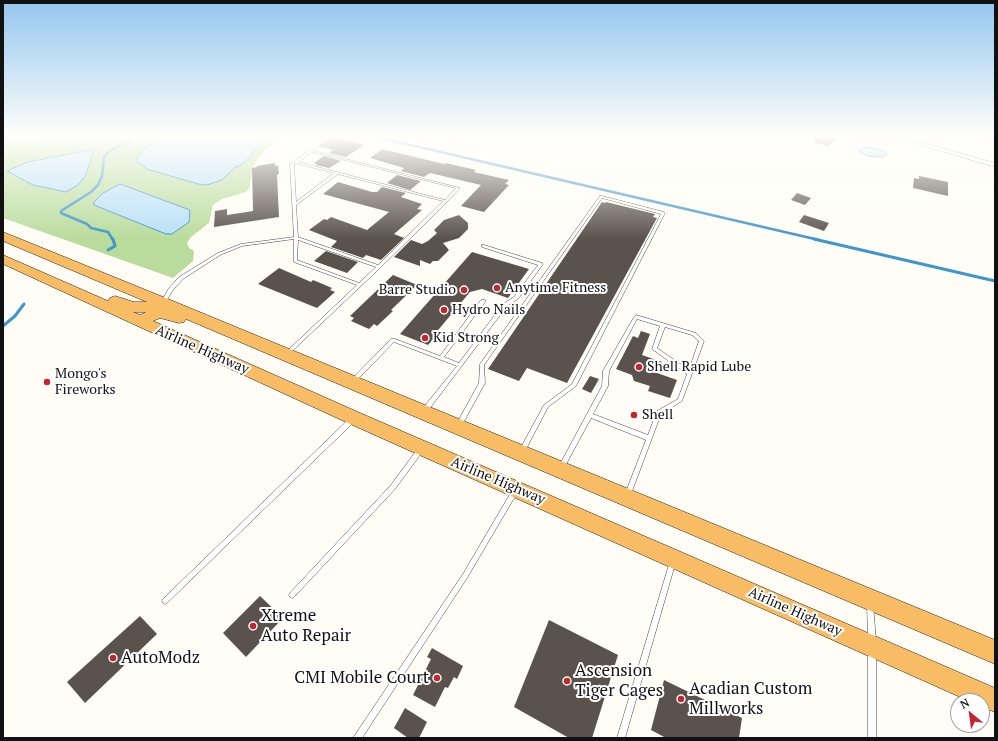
<!DOCTYPE html>
<html>
<head>
<meta charset="utf-8">
<style>
  body { margin:0 }
  #map { position:relative; width:998px; height:741px; overflow:hidden; background:#fffdf5; font-family:"PT Serif",serif }
  canvas { display:block }
  .frame { position:absolute; inset:0; border:4px solid #111; pointer-events:none }
  .north { position:absolute; left:950px; top:693px; width:40px; height:40px; box-sizing:border-box; background:#fff; border:1px solid #a0a0a0; border-radius:50%; rotate:331deg; font-size:11px; font-weight:700; line-height:16px; text-align:center; color:#111 }
  .north::after { content:''; display:block; margin:auto; width:14px; height:18px; background:#c4262e; clip-path:polygon(50% 0,100% 100%,50% 72%,0 100%) }
</style>
</head>
<body>
<div id="map">
<canvas width="998" height="741"></canvas>
<div class="frame"></div>
<div class="north">N</div>
</div>
<script>
const g = document.querySelector('canvas').getContext('2d');
g.lineJoin = 'round';
function fillPath(path, color) { g.fillStyle = color; g.fill(path, 'evenodd'); }
const shape = rows => new Path2D(rows.map(r => 'M' + r).join(''));
function strokePath(path, color, width, dash) { g.strokeStyle = color; g.lineWidth = width; g.lineCap = dash ? 'butt' : 'round'; g.setLineDash(dash || []); g.stroke(path); }
function label(font, color, halo, rows, align = 'center') {
  g.font = font + ' "PT Serif",serif'; g.lineWidth = 4; g.setLineDash([]); g.textBaseline = 'middle'; g.strokeStyle = halo; g.fillStyle = color; for (const [text, x, y, turn = 0] of rows) {
    g.save(); g.translate(x, y); g.rotate((+turn || 0) * Math.PI / 180); g.textAlign = isNaN(turn) ? turn : align; if (halo) g.strokeText(text, 0, 0); g.fillText(text, 0, 0); g.restore();
  }
}
fillPath(shape([
  [52,136,286,136,268,148,258,158,253,167,249,189,246,192,222,199,213,205,209,223,191,237,187,243,189,248,194,251,193,261,173,278,3,218,3,144]
]), '#b9dc9c');
const water = shape([
  [163,136,264,136,249,158,240,166,235,167,222,180,207,185,198,184,147,169,138,162,137,157,142,152,163,136],
  [869,147,884,151,887,154,883,157,867,156,859,151,863,148,869,147],
  [89,150,93,150,93,155,85,176,78,185,66,192,33,185,7,171,28,162,89,150],
  [120,184,190,210,189,222,172,234,166,234,94,205,94,202,103,193,120,184]
]);
fillPath(water, '#b9e0f7');
strokePath(water, '#3f96cf', 1);
strokePath(shape([
  [372,136,819,240],
  [113,240,108,232,91,228,87,224,61,213,61,211,91,192,98,185,102,176,104,158,108,152,136,136]
]), '#3f96cf', 2.5);
strokePath(shape([
  [814,239,995,281],
  [108,250,115,246,113,239],
  [3,326,15,316,24,304]
]), '#3f96cf', 3);
fillPath(shape([
  [3,136,26,136,24,139,3,143,3,136]
]), '#b9e0f7');
fillPath(shape([
  [333,136,364,145,346,157,329,153,333,150,318,146],
  [820,136,825,136,836,139,828,146,813,142],
  [382,149,444,164,446,163,476,170,474,172,509,180,505,184,509,185,484,212,461,206,481,185,430,173,424,177,401,171,404,168,370,158],
  [324,156,341,161,329,168,315,165,317,164,314,163],
  [275,163,275,166,278,165,279,174,277,175,279,217,214,227,215,211,227,209,227,215,253,211,252,168,257,167,257,166],
  [397,175,421,181,410,190,387,183],
  [919,176,948,182,948,196,913,188,914,178,919,179],
  [338,182,372,192,377,192,382,187,406,193,401,197,422,204,417,209,422,210,394,234,404,238,381,260,366,255,363,258,331,247,337,241,309,230,324,219,327,220,331,217,367,230,389,212,323,194],
  [797,193,811,198,805,205,791,200],
  [602,202,605,203,606,202,655,214,653,217,657,218,567,383,527,368,519,381,488,369],
  [459,215,468,223,468,229,459,238,443,243,449,250,438,261,433,261,430,264,420,260,420,266,394,257,411,240,422,244,428,241,437,233,434,230,444,220],
  [804,215,829,223,824,231,799,222],
  [326,251,358,262,347,273,314,261],
  [472,252,529,269,508,298,482,289,470,292,434,335,436,336,428,345,400,334],
  [279,268,311,282,313,280,332,288,330,290,335,292,317,308,258,284],
  [393,275,417,285,391,310,393,311,377,326,374,324,369,329,351,321,354,318,350,316],
  [641,331,650,334,642,355,662,362,657,373,677,380,670,398,648,391,650,386,634,381,632,375,616,369,633,336,638,338],
  [590,376,599,379,591,393,582,389],
  [260,596,283,618,246,657,223,633],
  [140,616,157,634,85,703,67,682],
  [549,620,618,655,592,738,569,738,514,707],
  [432,648,463,666,457,679,454,677,448,688,445,687,435,707,413,695,431,659,427,657],
  [664,680,742,718,739,738,666,738,651,730],
  [405,708,427,722,419,738,408,738,394,728]
]), '#5a524d');
const service = shape([
  [310,150,460,188,447,202,380,268,289,354,285,354,285,353,357,285,294,262,294,239,242,246,220,255,183,279,173,290,165,303,161,303,161,302,169,288,179,277,218,253,241,244,294,237,290,164,310,150],
  [312,152,456,188,445,200,298,162,312,152],
  [295,163,334,173,296,202,294,164,295,163],
  [338,174,443,201,378,265,298,237,296,205,338,174],
  [298,240,376,267,359,283,297,260,298,240],
  [600,196,602,196,664,212,665,213,576,386,548,407,524,453,520,453,519,451,520,449,544,405,572,384,661,214,602,198,484,365,485,383,461,427,457,427,456,425,457,423,479,383,480,365,480,364,600,196],
  [482,245,484,245,542,263,543,264,518,299,507,306,427,412,423,412,422,410,423,408,457,366,394,342,355,382,351,382,350,381,351,380,391,339,395,339,440,356,481,300,485,300,485,302,444,357,459,363,503,304,514,297,538,265,482,247,482,245],
  [636,315,696,333,704,341,682,401,661,414,631,494,630,496,628,497,626,496,625,494,646,440,591,418,563,470,561,471,559,470,558,468,602,386,603,371,634,317,636,315],
  [637,319,660,326,652,349,687,374,678,399,657,411,648,435,593,414,608,386,609,371,637,319],
  [665,327,692,335,699,341,689,370,657,348,665,327],
  [351,417,355,417,356,419,355,421,167,603,165,604,163,603,162,601,163,599,351,417],
  [419,447,423,447,424,449,423,451,395,489,294,597,292,598,290,597,289,595,290,593,391,485,419,447],
  [515,488,517,489,518,491,517,493,467,578,362,738,353,738,463,574,513,489,515,488],
  [673,558,675,559,676,561,625,738,617,738,670,561,671,559,673,558],
  [870,601,872,602,873,604,876,640,875,643,872,644,869,643,868,640,867,604,868,602,870,601],
  [872,648,875,649,876,652,876,738,868,738,868,652,869,649,872,648]
]);
const minor = shape([
  [891,136,900,136,995,163,995,167,891,136]
]);
const trunk = shape([
  [3,232,168,299,995,640,995,664,186,319,184,322,179,323,160,318,153,321,360,413,995,688,995,712,982,707,982,701,969,701,348,423,3,264,3,255,108,301,110,298,115,296,134,302,147,302,3,241,3,232],
  [133,312,146,312,140,315,133,312]
]);
strokePath(service, '#444', 1);
strokePath(minor, '#444', 1);
strokePath(trunk, '#222', 1);
fillPath(service, '#fff');
fillPath(minor, '#fff');
fillPath(trunk, '#f7bc64');
const sky = g.createLinearGradient(0, 0, 0, 239);
sky.addColorStop(0, '#95c6ee');
sky.addColorStop(0.57, '#fffefa');
sky.addColorStop(1, '#fffefa00');
g.fillStyle = sky;
g.fillRect(0, 0, 998, 239);
for (const [x, y, r, color] of [
  [497,288,4,"#c4262e"],
  [464,290,4,"#c4262e"],
  [444,310,4,"#c4262e"],
  [425,338,4,"#c4262e"],
  [639,367,4,"#c4262e"],
  [47,382,4,"#c4262e"],
  [634,415,4,"#c4262e"],
  [253,626,4,"#c4262e"],
  [113,658,4,"#c4262e"],
  [437,678,4,"#c4262e"],
  [567,681,4,"#c4262e"],
  [681,699,4,"#c4262e"]
]) { const dot = new Path2D(); dot.arc(x, y, r, 0, 2 * Math.PI); g.fillStyle = color; g.fill(dot); strokePath(dot, '#fff', 1.5); }
label('14px', '#111', '#fff', [
  ["Anytime Fitness",505,288],
  ["Barre Studio",456,290,"right"],
  ["Hydro Nails",452,310],
  ["Kid Strong",433,338],
  ["Shell Rapid Lube",647,367],
  ["Mongo's",55,374],
  ["Fireworks",55,390],
  ["Shell",642,415]
], 'left');
label('14px', '#111', '#fff', [
  ["Airline Highway",202,350,24],
  ["Airline Highway",498,481,23],
  ["Airline Highway",795,612,24]
]);
label('17px', '#111', '#fff', [
  ["Xtreme",261,616],
  ["Auto Repair",261,636],
  ["AutoModz",121,658],
  ["Ascension",575,671],
  ["Tiger Cages",575,691],
  ["CMI Mobile Court",429,678,"right"],
  ["Acadian Custom",689,689],
  ["Millworks",689,709]
], 'left');
</script>
</body>
</html>
